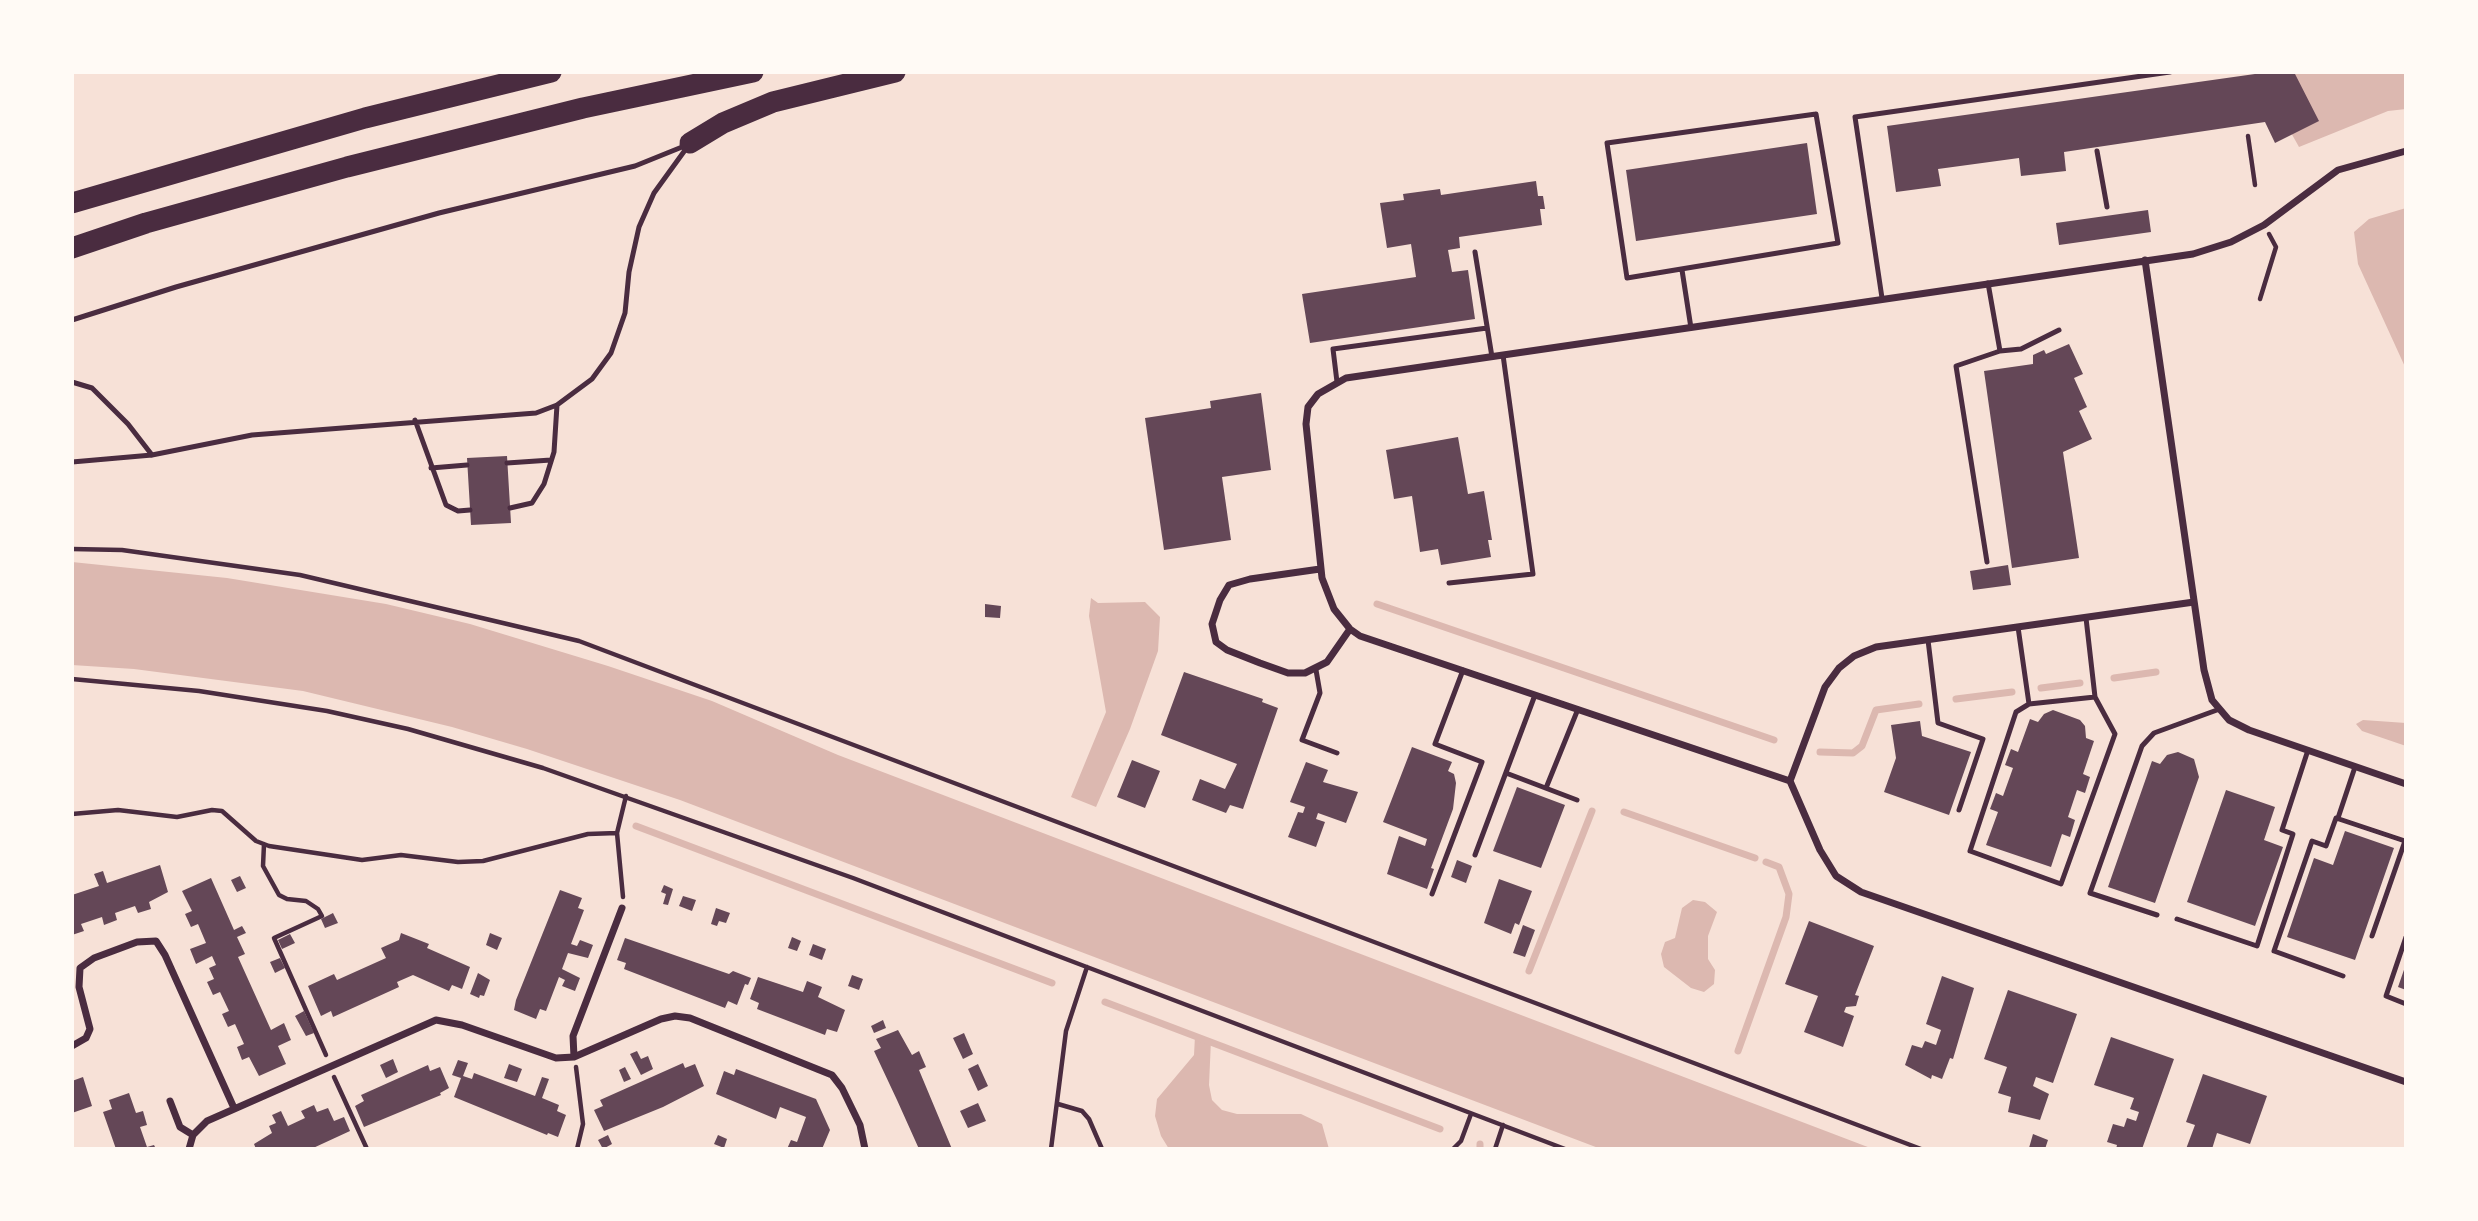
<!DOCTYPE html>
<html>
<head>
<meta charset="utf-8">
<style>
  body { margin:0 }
  #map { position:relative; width:2478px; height:1221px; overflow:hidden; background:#f7e1d7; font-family:"Fira Sans Condensed",sans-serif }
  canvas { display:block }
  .frame { position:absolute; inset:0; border:74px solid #fffaf5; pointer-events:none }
</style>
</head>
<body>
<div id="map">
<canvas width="2478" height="1221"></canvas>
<div class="frame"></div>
</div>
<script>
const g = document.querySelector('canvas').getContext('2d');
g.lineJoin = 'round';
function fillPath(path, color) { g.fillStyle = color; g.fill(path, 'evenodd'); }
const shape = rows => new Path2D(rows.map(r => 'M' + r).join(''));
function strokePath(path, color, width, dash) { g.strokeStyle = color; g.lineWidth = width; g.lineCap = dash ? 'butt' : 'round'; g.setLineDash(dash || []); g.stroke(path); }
fillPath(shape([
  [2257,72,2406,72,2406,109,2388,111,2299,147],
  [2406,208,2406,369,2358,264,2354,232,2369,219],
  [72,562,227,578,386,604,470,624,608,666,712,701,838,755,1873,1149,1601,1149,680,800,527,749,452,727,303,691,134,669,72,665],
  [1091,598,1098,603,1145,602,1160,617,1158,651,1130,729,1096,807,1071,797,1106,712,1089,616],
  [2363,720,2406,723,2406,746,2362,731,2356,724],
  [1693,900,1705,902,1717,912,1708,936,1708,959,1715,970,1714,984,1704,992,1691,988,1664,967,1661,954,1665,942,1675,938,1682,908],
  [1195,1036,1211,1040,1209,1085,1212,1100,1222,1110,1237,1114,1301,1114,1322,1124,1329,1149,1169,1149,1161,1136,1155,1116,1157,1099,1194,1055]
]), '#dcb8b0');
strokePath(shape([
  [1377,604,1774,740],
  [2114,678,2156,672],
  [2041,688,2080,683],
  [1956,699,2012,692],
  [1820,752,1853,753,1862,746,1876,710,1919,704],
  [1624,812,1755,858],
  [636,826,1052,983],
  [1529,971,1592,811],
  [1105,1002,1440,1129],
  [1738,1051,1786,917,1789,894,1779,867,1766,862],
  [1480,1149,1480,1144]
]), '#dcb8b0', 7);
fillPath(shape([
  [2269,72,2294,72,2319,121,2275,143,2265,122,2064,152,2066,171,2021,176,2019,158,1938,169,1941,186,1896,192,1887,126],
  [1807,143,1817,214,1636,241,1626,170],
  [1536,181,1538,196,1543,196,1545,209,1540,209,1542,225,1459,237,1460,248,1448,250,1452,272,1468,270,1475,319,1310,343,1302,294,1416,277,1411,244,1387,248,1380,203,1404,200,1403,194,1440,189,1441,195],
  [2148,210,2151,232,2059,245,2056,223],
  [2069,344,2083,374,2074,378,2087,407,2079,411,2092,439,2063,452,2079,558,2012,568,1984,371,2033,364,2033,355,2044,350,2046,354],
  [1261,393,1271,470,1222,477,1231,540,1164,550,1145,418,1211,408,1210,401],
  [1458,437,1468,494,1484,491,1492,540,1488,540,1491,557,1441,565,1438,549,1420,552,1412,496,1394,499,1386,450],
  [507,456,511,523,471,525,467,458],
  [2008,565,2011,585,1973,590,1970,571],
  [985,604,1001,606,1000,618,985,617],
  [1184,672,1263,699,1262,702,1278,708,1243,809,1230,805,1226,813,1192,800,1200,779,1225,789,1237,764,1161,735],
  [2053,710,2080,720,2085,726,2086,738,2094,741,2083,774,2090,777,2085,793,2077,790,2068,817,2075,820,2070,837,2062,834,2051,867,1986,845,1998,812,1990,809,1996,793,2003,796,2013,768,2005,765,2011,749,2018,752,2030,719,2038,722,2044,714],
  [1920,721,1922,736,1971,752,1949,815,1884,792,1896,758,1891,725],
  [1412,747,1452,762,1448,771,1454,774,1456,783,1453,809,1431,868,1434,869,1427,889,1387,874,1399,836,1425,846,1427,839,1383,822],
  [2178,752,2194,759,2199,777,2155,903,2108,887,2152,761,2160,764,2167,755],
  [1132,760,1160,771,1145,808,1117,797],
  [1306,762,1328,770,1323,782,1358,792,1346,823,1318,813,1316,819,1325,822,1316,847,1288,837,1298,812,1303,813,1305,807,1290,802],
  [1517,787,1565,805,1541,868,1493,851],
  [2226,790,2275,807,2264,840,2283,847,2255,926,2187,902],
  [2345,831,2394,848,2355,960,2287,937,2314,858,2333,865],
  [1457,860,1472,866,1466,883,1451,877],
  [160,865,168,892,149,902,151,909,138,913,135,906,115,913,117,920,104,925,102,917,81,924,84,931,72,935,72,895,99,886,94,874,103,871,107,883],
  [240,876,246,888,237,892,231,880],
  [211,878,234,930,242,926,246,933,237,937,245,954,238,957,271,1030,284,1023,291,1040,278,1046,286,1064,259,1076,249,1057,242,1060,237,1047,244,1044,235,1024,228,1027,222,1014,229,1011,220,992,213,995,207,982,214,979,209,968,216,965,212,956,196,964,190,949,206,943,198,924,191,927,185,914,192,911,182,891],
  [1499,879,1532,891,1519,925,1515,923,1511,934,1484,923],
  [664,885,673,889,668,905,663,904,666,894,661,892],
  [560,890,582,898,578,908,584,910,571,944,577,946,580,940,593,945,588,958,568,953,562,969,580,978,575,991,562,986,565,980,559,977,546,1011,540,1009,536,1019,514,1010,516,1000],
  [683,896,696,900,692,911,679,906],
  [716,908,730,913,726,923,719,921,717,926,711,924],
  [333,913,338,923,325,928,321,919],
  [1809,921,1874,946,1855,995,1859,996,1856,1006,1846,1007,1844,1012,1854,1016,1843,1047,1804,1032,1818,996,1785,984],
  [1523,925,1535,930,1525,957,1513,953],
  [401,933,429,944,427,948,470,967,462,989,452,985,449,991,413,975,397,982,399,987,333,1017,331,1011,321,1016,308,986,334,974,337,980,386,958,381,948,399,940],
  [490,933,502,938,497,950,486,945],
  [290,934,295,943,282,949,278,940],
  [792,937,801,941,797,951,788,948],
  [625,938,729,974,733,971,751,978,748,985,745,984,737,1005,728,1001,725,1008,624,969,626,963,617,960],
  [813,944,826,949,822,960,809,955],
  [280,958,285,968,275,973,270,962],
  [2406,964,2406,990,2398,987],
  [478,973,490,980,484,996,480,995,479,998,470,994],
  [852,975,863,979,859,990,848,986],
  [1942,976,1974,988,1953,1059,1950,1058,1942,1079,1932,1075,1931,1079,1905,1065,1912,1045,1922,1048,1925,1041,1936,1045,1941,1030,1926,1024],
  [758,977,803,992,807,981,822,987,818,997,845,1010,837,1032,827,1029,825,1035,757,1009,759,1003,750,999],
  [2008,990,2077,1014,2053,1083,2036,1077,2033,1086,2049,1094,2040,1120,2008,1112,2011,1097,1998,1093,2007,1067,1984,1059],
  [304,1011,314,1033,306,1036,295,1016],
  [883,1020,886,1028,874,1033,871,1026],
  [898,1030,912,1055,919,1051,926,1067,919,1070,952,1149,925,1147,919,1149,897,1100,874,1051,881,1048,876,1039],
  [964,1033,973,1054,963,1059,953,1038],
  [2111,1037,2174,1059,2142,1149,2116,1149,2117,1145,2107,1142,2113,1124,2124,1127,2127,1118,2136,1121,2139,1112,2130,1109,2134,1098,2094,1085],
  [637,1051,641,1059,648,1056,653,1069,641,1075,630,1054],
  [393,1059,398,1072,386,1078,380,1065],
  [458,1060,468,1063,463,1076,472,1079,474,1073,535,1096,542,1077,549,1079,542,1098,559,1105,557,1111,566,1115,558,1137,548,1133,547,1135,454,1097,461,1078,452,1075],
  [683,1063,685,1068,695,1064,704,1086,663,1107,604,1131,594,1110,603,1106,600,1100],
  [509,1064,522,1069,517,1082,504,1078],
  [978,1064,988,1086,978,1091,968,1069],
  [428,1065,430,1071,440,1067,449,1088,440,1093,441,1095,364,1127,355,1106,364,1101,361,1095],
  [625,1067,631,1079,624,1082,619,1070],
  [736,1069,816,1099,830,1130,822,1149,787,1149,791,1140,797,1142,806,1117,780,1107,776,1119,716,1094,724,1071,734,1075],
  [2203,1074,2267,1096,2250,1144,2217,1133,2212,1149,2186,1149,2195,1125,2186,1122],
  [83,1077,92,1106,72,1113,72,1081],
  [129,1093,136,1113,143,1111,147,1125,140,1127,147,1147,154,1145,156,1149,116,1149,103,1112,112,1109,109,1100],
  [978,1103,986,1121,968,1128,960,1111],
  [314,1105,317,1112,328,1108,334,1121,344,1117,350,1131,311,1149,256,1149,254,1144,272,1133,269,1126,276,1123,272,1115,281,1111,288,1126,305,1118,301,1111],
  [2033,1134,2048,1140,2045,1149,2029,1148],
  [608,1135,612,1144,603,1149,598,1140],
  [718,1135,727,1139,724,1148,714,1144]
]), '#644757');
strokePath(shape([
  [2248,136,2255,185],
  [2260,299,2276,247,2269,234],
  [72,549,122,550,300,575,579,641,1921,1149],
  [72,679,199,691,327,711,408,729,543,768,853,878,1565,1149],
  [72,814,118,810,177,817,212,810,222,811,256,841,269,846,362,860,401,855,458,862,483,861,588,834,617,833],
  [264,844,263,866,279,895,287,899,306,901,318,909,322,916,274,938,326,1055],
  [623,897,617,833,626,796],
  [576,1067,583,1124,577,1149],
  [334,1077,367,1149],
  [1058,1104,1082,1111,1089,1119,1102,1149],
  [1051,1149,1066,1031,1087,967],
  [1453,1149,1461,1141,1471,1114],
  [1495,1149,1503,1125]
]), '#4a2c40', 4.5);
strokePath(shape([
  [1816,114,1838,243,1627,278,1607,143,1816,114],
  [2097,151,2107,207],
  [1475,252,1492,357],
  [1682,270,1691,328],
  [1988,283,2000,351],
  [1882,298,1855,117,2170,72],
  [72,320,176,287,439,213,635,166,687,145],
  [72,382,92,388,128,424,152,455],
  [1337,382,1333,349,1487,328],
  [415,420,446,505,458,511,470,510],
  [72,462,152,455,252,435,536,413,557,405,592,379,611,353,625,313,629,272,639,227,654,193,688,146],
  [507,463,551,460],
  [431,468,467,465],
  [510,508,532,503,544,484,554,452,557,405],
  [1987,562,1956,366,2000,351,2021,349,2059,330],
  [1449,583,1533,574,1503,355],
  [2018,627,2029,704,2095,697,2086,618],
  [1928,640,1938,723,1983,739,1959,810],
  [1316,670,1320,693,1302,740,1337,753],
  [2029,704,2016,712,1970,851,2061,884,2115,734,2095,697],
  [1506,773,1577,800],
  [1546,788,1578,709],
  [2338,818,2355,767],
  [1475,855,1535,695],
  [1432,894,1482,762,1435,744,1463,670],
  [2157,915,2090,893,2142,746,2154,733,2217,710],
  [2177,919,2257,946,2293,834,2282,830,2308,750],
  [2406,937,2386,996,2406,1004],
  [2343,976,2274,951,2312,841,2326,846,2336,818,2405,841,2372,936]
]), '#4a2c40', 5);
strokePath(shape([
  [2406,151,2338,170,2264,225,2231,242,2193,254,1346,378,1318,394,1308,407,1306,424,1322,578,1334,609,1350,629,1360,636,1790,781,1820,850,1836,876,1861,892,2406,1082],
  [2145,260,2204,670,2212,700,2229,720,2249,730,2406,784],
  [1320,569,1250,579,1229,585,1220,600,1212,624,1216,642,1227,650,1260,663,1288,673,1305,673,1327,662,1350,629],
  [1790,781,1825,687,1839,668,1854,656,1876,647,2194,602],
  [72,1046,86,1038,90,1029,79,987,80,968,94,958,137,942,156,941,165,955,234,1108],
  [574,1057,573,1036,622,908],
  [170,1101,180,1127,193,1135],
  [189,1149,193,1135,207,1121,436,1020,462,1025,556,1058,574,1057,661,1019,675,1016,690,1018,832,1075,842,1088,860,1125,865,1149]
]), '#4a2c40', 7);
strokePath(shape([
  [690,143,723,123,773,102,895,72],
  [72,203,365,118,551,72],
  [72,248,146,223,347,167,583,108,753,72]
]), '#4a2c40', 21);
</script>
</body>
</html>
